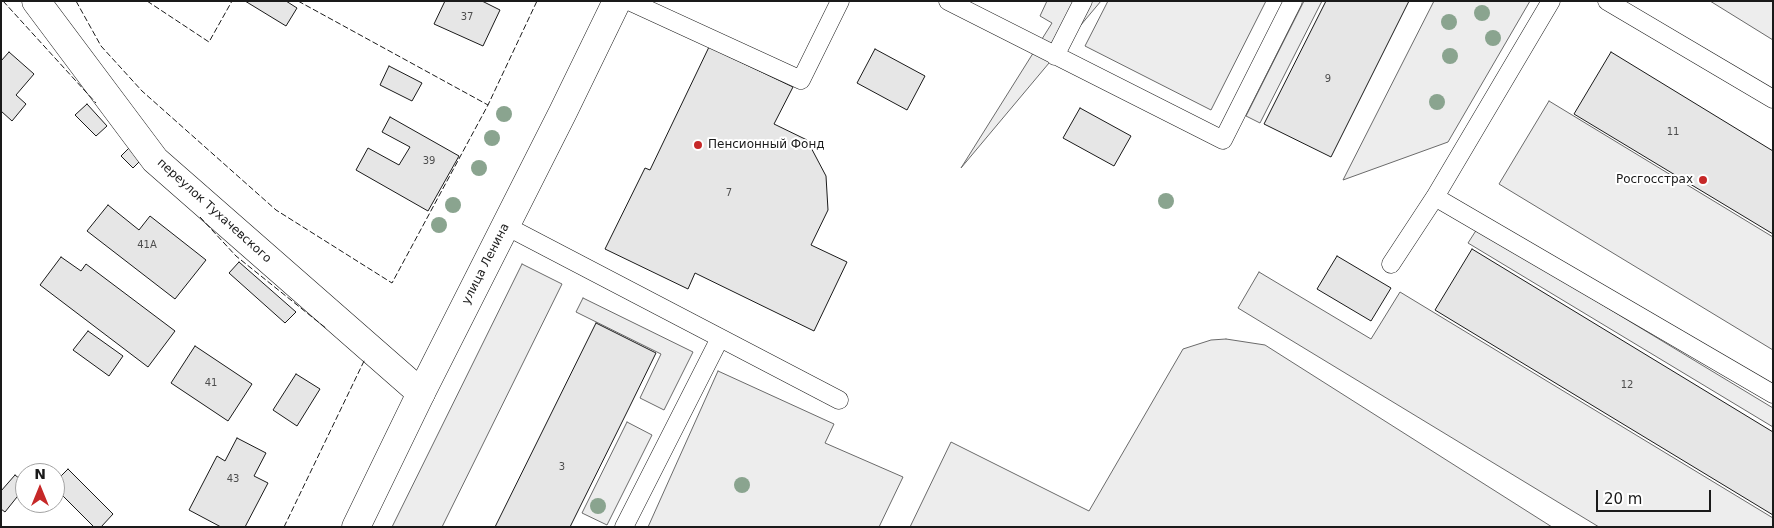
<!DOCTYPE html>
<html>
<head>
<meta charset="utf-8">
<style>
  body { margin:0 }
  #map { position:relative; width:1774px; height:528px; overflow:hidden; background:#fff; font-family:"DejaVu Sans",sans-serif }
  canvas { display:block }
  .frame { position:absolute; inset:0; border:2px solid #1a1a1a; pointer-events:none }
  .north { position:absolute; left:15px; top:463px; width:50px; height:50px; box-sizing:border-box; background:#fff; border:1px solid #a3a3a3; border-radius:50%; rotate:0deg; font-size:14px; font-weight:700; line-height:20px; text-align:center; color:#1a1a1a }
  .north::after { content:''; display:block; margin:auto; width:18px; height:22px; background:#c62828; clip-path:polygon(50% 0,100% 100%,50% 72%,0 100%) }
  .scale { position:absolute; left:1596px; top:490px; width:115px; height:22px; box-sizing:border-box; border:2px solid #1a1a1a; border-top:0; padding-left:6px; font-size:15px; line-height:18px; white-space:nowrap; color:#1a1a1a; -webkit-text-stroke:4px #fff; paint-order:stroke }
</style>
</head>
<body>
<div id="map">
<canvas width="1774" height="528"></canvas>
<div class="frame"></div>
<div class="north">N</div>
<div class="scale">20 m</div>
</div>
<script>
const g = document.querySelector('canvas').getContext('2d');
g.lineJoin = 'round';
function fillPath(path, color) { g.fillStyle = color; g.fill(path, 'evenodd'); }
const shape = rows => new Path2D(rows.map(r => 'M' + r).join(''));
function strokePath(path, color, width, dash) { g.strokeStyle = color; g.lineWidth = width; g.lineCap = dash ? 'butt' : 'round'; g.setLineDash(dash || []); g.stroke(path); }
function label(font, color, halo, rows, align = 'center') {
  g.font = font + ' "DejaVu Sans",sans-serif'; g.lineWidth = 4; g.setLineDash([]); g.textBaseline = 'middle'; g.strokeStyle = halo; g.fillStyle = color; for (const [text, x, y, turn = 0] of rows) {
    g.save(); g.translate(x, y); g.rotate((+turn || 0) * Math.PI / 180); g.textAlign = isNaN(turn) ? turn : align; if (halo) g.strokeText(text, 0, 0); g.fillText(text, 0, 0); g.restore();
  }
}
const built = shape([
  [1047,1,1101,1,961,168,1052,23,1040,16,1047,1],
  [1108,1,1266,1,1211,110,1085,46,1108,1],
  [1304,1,1322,1,1260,123,1246,116,1304,1],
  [1434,1,1530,1,1448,142,1343,180,1434,1],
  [1710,1,1773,1,1773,40,1710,1],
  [1549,101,1773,237,1773,350,1499,184,1549,101],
  [1477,229,1773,408,1773,427,1468,243,1477,229],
  [522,264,562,284,442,527,392,527,522,264],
  [1259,272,1371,339,1400,292,1773,518,1773,527,1599,527,1238,308,1259,272],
  [583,298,693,352,664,410,640,398,661,354,576,312,583,298],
  [1226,339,1265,345,1552,527,910,527,951,442,1089,511,1183,349,1211,340,1226,339],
  [718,371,834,424,825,443,903,477,879,527,648,527,718,371],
  [627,422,652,435,607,525,582,513,627,422]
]);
fillPath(built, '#ededed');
strokePath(built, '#6a6a6a', 1);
const building = shape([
  [245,1,286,1,297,8,286,26,245,1],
  [445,1,482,1,500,10,483,46,434,24,445,1],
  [1326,1,1409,1,1331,157,1264,124,1326,1],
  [709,47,793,87,774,124,807,140,826,176,828,210,811,245,847,262,814,331,695,273,688,289,605,249,645,168,650,170,709,47],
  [875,49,925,76,907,110,857,83,875,49],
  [9,52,34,74,16,95,26,104,12,121,1,111,1,61,9,52],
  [1611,52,1773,151,1773,234,1574,114,1611,52],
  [389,66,422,83,412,101,380,85,389,66],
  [87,104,107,126,96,136,75,115,87,104],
  [1080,108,1131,136,1114,166,1063,138,1080,108],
  [390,117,459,156,428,211,356,170,368,148,399,165,410,147,382,132,390,117],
  [130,147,142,159,133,168,121,156,130,147],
  [108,205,139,230,150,216,206,260,175,299,87,231,108,205],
  [1472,249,1773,432,1773,515,1435,310,1472,249],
  [1337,256,1391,288,1371,321,1317,289,1337,256],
  [61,257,81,271,86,264,175,331,148,367,40,285,61,257],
  [239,262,296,312,285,323,229,273,239,262],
  [596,323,656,353,629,408,570,527,495,527,596,323],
  [88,331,123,356,109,376,73,350,88,331],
  [195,346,252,384,228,421,171,383,195,346],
  [296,374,320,389,297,426,273,410,296,374],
  [237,438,266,453,254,476,268,483,245,527,221,527,189,510,217,456,225,461,237,438],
  [68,469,113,514,101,527,94,527,55,488,55,482,68,469],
  [15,475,25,483,25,487,5,512,1,509,1,491,15,475]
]);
fillPath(building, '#e6e6e6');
strokePath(building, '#1a1a1a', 1);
const service = shape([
  [629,1,801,80,840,1],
  [948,1,1223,140,1293,1],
  [1607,1,1773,99],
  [1055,56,1083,1],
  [1435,197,1773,394],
  [506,226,839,400],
  [1391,264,1435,197,1551,1],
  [624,527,720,338]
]);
const minor = shape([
  [36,1,155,160,421,393]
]);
const secondary = shape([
  [356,527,421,393,563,112,617,1]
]);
strokePath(service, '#1a1a1a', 19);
strokePath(minor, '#1a1a1a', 29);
strokePath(secondary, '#1a1a1a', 29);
strokePath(service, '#fff', 18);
strokePath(minor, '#fff', 28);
strokePath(secondary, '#fff', 28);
strokePath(shape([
  [3,1,96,103],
  [76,1,101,46,142,91,276,210,392,283,488,105,537,1],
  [147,1,209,42,232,1],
  [298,1,488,105],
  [200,217,236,256,327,329],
  [284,527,365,359]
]), '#1a1a1a', 1, [6, 2.5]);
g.fillStyle = '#8aa48f';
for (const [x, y] of [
  [1482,13],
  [1449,22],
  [1493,38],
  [1450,56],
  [1437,102],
  [504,114],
  [492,138],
  [479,168],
  [1166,201],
  [453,205],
  [439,225],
  [742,485],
  [598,506]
]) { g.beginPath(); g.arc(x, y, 8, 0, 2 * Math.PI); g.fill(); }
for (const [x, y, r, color] of [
  [698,145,5,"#c62828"],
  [1703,180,5,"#c62828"]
]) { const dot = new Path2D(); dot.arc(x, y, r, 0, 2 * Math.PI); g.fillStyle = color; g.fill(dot); strokePath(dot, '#fff', 2); }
label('10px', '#4d4d4d', null, [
  ["37",467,17],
  ["9",1328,79],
  ["11",1673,132],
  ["39",429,161],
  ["7",729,193],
  ["41А",147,245],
  ["41",211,383],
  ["12",1627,385],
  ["3",562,467],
  ["43",233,479]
]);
label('12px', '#1a1a1a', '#fff', [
  ["Пенсионный Фонд",708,145],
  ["Росгосстрах",1693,180,"right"]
], 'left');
label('12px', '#1a1a1a', '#fff', [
  ["переулок Тухачевского",214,211,42],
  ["улица Ленина",486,264,-63]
]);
</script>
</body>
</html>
